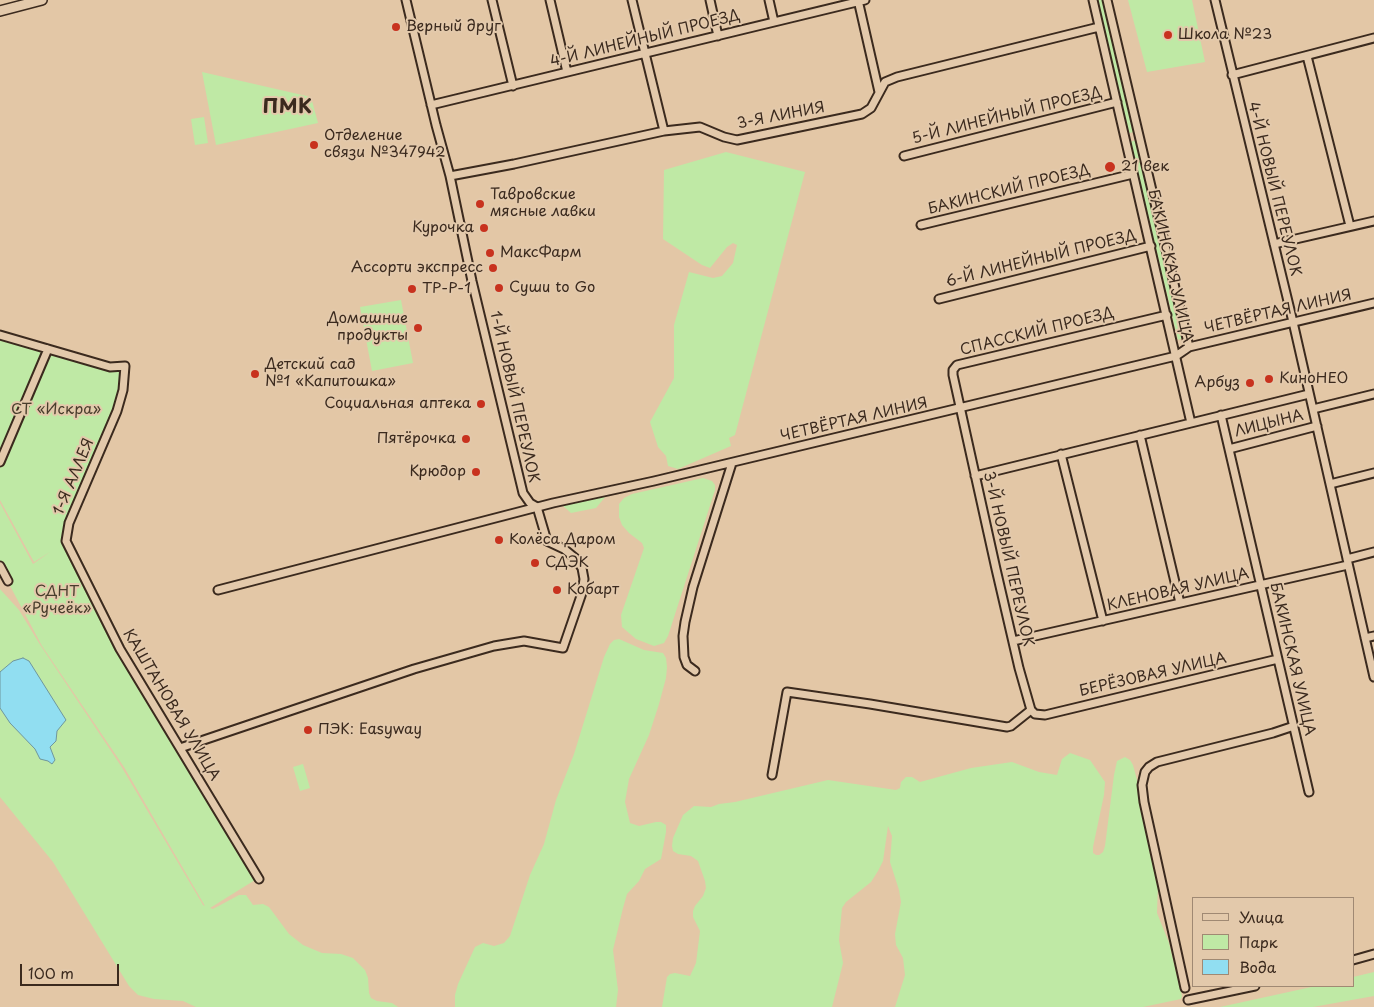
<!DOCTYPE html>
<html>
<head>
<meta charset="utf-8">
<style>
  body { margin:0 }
  #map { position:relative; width:1374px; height:1007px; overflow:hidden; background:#e3c7a6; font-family:"Playpen Sans",sans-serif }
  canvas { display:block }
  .legend { position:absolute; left:1192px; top:897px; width:162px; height:90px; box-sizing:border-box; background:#e3c9ab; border:1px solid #a08973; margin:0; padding:6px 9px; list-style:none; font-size:15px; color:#3b2a1e }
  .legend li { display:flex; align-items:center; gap:10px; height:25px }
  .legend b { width:25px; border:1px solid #a08973 }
  .scale { position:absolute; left:20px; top:964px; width:99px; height:22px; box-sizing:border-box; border:2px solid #3b2a1e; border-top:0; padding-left:6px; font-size:15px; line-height:18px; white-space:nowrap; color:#3b2a1e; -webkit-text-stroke:4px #e3c9ab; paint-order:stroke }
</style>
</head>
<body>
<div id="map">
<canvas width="1374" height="1007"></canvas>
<ul class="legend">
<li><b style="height:6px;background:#e3c9ab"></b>Улица</li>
<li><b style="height:14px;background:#bfe9a5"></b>Парк</li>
<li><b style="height:14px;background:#91def1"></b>Вода</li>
</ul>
<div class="scale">100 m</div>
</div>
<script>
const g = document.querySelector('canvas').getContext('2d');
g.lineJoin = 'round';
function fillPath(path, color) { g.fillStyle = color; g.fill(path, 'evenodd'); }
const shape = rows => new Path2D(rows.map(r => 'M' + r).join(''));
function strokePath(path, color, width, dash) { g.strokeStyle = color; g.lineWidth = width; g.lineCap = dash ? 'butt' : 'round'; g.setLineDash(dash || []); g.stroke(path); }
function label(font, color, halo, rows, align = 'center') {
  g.font = font + ' "Playpen Sans",sans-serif'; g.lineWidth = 4; g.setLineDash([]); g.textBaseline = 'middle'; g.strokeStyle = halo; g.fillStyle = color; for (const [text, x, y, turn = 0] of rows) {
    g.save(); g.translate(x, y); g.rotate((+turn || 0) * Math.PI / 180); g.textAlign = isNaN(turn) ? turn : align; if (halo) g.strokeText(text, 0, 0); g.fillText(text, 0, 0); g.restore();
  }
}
fillPath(shape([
  [1097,0,1103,0,1134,132,1129,133],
  [1128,0,1192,0,1205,62,1147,72],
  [202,72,311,97,318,123,216,145],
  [204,117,208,143,195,145,191,119],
  [1136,140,1183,338,1178,340,1130,142],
  [726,152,805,172,735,435,729,438,731,446,678,469,668,466,666,456,658,447,650,422,674,378,674,325,689,272,713,278,722,276,733,263,737,245,733,243,727,247,710,268,702,265,663,239,664,170],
  [401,300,413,363,372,371,360,307],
  [0,336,125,367,118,408,69,523,66,541,120,649,180,748,255,880,210,908,213,909,239,895,246,895,253,905,263,904,269,907,289,934,303,945,322,953,341,954,353,958,365,970,368,978,369,993,371,998,377,1001,392,1003,398,1007,196,1007,183,1001,154,999,138,995,129,986,53,862,0,797,0,589,19,610,39,643,121,766,203,905,205,906,124,767,42,646,0,567,0,503,33,564,50,552,34,562,0,500],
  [703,478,712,481,715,485,715,490,668,636,664,643,654,646,636,639,622,627,621,615,644,548,642,543,629,533,622,525,619,517,619,504,624,498,632,494],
  [606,496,596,508,571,513,562,505],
  [619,639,644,650,663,653,666,658,667,667,666,678,659,704,649,735,629,779,625,802,630,823,639,826,656,822,661,822,666,825,666,832,661,859,645,869,639,881,627,894,623,908,613,950,618,990,616,1007,455,1007,455,995,458,984,475,947,483,943,494,946,504,943,510,936,530,875,544,844,556,800,574,754,604,657,610,644,614,640],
  [1070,753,1090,760,1105,782,1104,795,1093,847,1093,853,1096,855,1099,855,1103,852,1105,846,1114,775,1117,761,1125,757,1130,760,1133,765,1137,780,1158,884,1157,913,1169,943,1182,996,1181,999,1143,1007,895,1007,905,975,903,958,896,945,895,934,901,902,899,890,890,862,892,836,888,826,883,861,878,871,871,882,846,902,842,908,839,940,843,963,832,1007,662,1007,667,977,670,974,675,973,690,976,696,963,700,931,693,917,693,911,695,906,703,896,706,888,705,881,698,861,691,856,678,854,673,851,672,846,673,838,683,815,694,806,711,807,719,804,735,802,828,780,896,790,900,788,901,782,906,777,912,777,920,782,971,768,1012,762,1039,772,1057,775,1062,759],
  [303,764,310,788,300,791,293,767],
  [1374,972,1374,996,1313,1007,1220,1007,1316,986,1353,986,1353,977]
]), '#bfe9a5');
const water = shape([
  [23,658,29,661,66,720,57,731,56,741,50,747,55,760,52,764,48,761,40,759,35,749,10,723,0,708,0,672,13,661,23,658]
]);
fillPath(water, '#91def1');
strokePath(water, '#6f969d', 1);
const minor = shape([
  [492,0,513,86],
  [550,0,567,72],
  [632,0,664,131],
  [710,0,718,36],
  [769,0,774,22],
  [858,0,879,92],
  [1093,0,1191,423],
  [1107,0,1189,347],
  [1215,0,1293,322,1374,677],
  [1307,56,1350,226],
  [1232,75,1374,38],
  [431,105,865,0],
  [904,156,1117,102],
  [450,176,514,164,664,131,700,127,724,137,737,140,862,114,871,108,885,82,897,77,1099,27],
  [921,225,1133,174],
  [1274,244,1374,221],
  [939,299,1151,246],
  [1167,315,957,365,953,370,953,375,996,569,1019,668,1031,710,1035,714,1045,715,1278,659],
  [0,335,110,367,125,366,123,390,117,411,69,523,66,541,120,649,259,879],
  [1313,409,1374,394],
  [1221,415,1309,792],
  [1140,435,1180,603],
  [1229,449,1317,426],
  [1061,454,1103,621],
  [0,462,48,349],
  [975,476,1309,394],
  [1330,484,1374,473],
  [1347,559,1374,552],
  [0,566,8,581],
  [218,590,553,503,654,481,1176,356,1189,347,1374,303],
  [1365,638,1374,636],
  [1013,641,1348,565],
  [695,671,687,665,684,657,683,636,685,622,693,587,732,463],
  [180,748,414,669,494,646,524,641,563,648,582,593,584,579,582,568,575,558,564,549,547,541,537,507,530,503,523,493,472,281,450,176,436,125,406,0],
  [772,775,787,692,870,704,1007,727,1011,726,1031,710],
  [1353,960,1374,954],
  [1185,988,1144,802,1142,785,1145,772,1149,767,1157,762,1273,733,1294,726],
  [1188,1000,1255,986]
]);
const major = shape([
  [0,11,42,0]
]);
strokePath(minor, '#3b2a1e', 11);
strokePath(major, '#3b2a1e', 12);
strokePath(minor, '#e3c9ab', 7);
strokePath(major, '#e3c9ab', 9);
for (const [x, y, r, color] of [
  [396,27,5,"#c8321e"],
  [1168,35,5,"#c8321e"],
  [314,145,5,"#c8321e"],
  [1110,167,6,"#c8321e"],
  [480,204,5,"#c8321e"],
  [484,228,5,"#c8321e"],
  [490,253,5,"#c8321e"],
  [493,268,5,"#c8321e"],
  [499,288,5,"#c8321e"],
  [412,289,5,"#c8321e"],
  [418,328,5,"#c8321e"],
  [255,374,5,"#c8321e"],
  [1269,379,5,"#c8321e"],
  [1250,383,5,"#c8321e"],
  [481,404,5,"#c8321e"],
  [466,439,5,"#c8321e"],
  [476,472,5,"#c8321e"],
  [499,540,5,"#c8321e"],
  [535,563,5,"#c8321e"],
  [557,590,5,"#c8321e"],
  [308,730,5,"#c8321e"]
]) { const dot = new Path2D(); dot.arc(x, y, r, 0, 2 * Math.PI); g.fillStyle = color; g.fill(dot); strokePath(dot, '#e3c9ab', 2); }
label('15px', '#3b2a1e', '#e3c9ab', [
  ["Верный друг",406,27],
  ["Школа №23",1178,35],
  ["Отделение",324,136],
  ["связи №347942",324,153],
  ["21 век",1121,167],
  ["Тавровские",490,195],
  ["мясные лавки",490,212],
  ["Курочка",474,228,"right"],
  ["МаксФарм",500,253],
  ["Ассорти экспресс",483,268,"right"],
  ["Суши to Go",509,288],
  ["ТР-Р-1",422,289],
  ["Домашние",408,319,"right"],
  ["продукты",408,336,"right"],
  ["Детский сад",265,365],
  ["№1 «Капитошка»",265,382],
  ["КиноНЕО",1279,379],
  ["Арбуз",1240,383,"right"],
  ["Социальная аптека",471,404,"right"],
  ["Пятёрочка",456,439,"right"],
  ["Крюдор",466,472,"right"],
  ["Колёса Даром",509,540],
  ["СДЭК",545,563],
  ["Кобарт",567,590],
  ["ПЭК: Easyway",318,730]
], 'left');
label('15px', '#3b2a1e', '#e3c9ab', [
  ["4-Й ЛИНЕЙНЫЙ ПРОЕЗД",645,39,-14],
  ["3-Я ЛИНИЯ",781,116,-11],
  ["5-Й ЛИНЕЙНЫЙ ПРОЕЗД",1007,116,-14],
  ["4-Й НОВЫЙ ПЕРЕУЛОК",1274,189,76],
  ["БАКИНСКИЙ ПРОЕЗД",1009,190,-14],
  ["6-Й ЛИНЕЙНЫЙ ПРОЕЗД",1041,259,-14],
  ["БАКИНСКАЯ УЛИЦА",1170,266,77],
  ["ЧЕТВЁРТАЯ ЛИНИЯ",1278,312,-13],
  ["СПАССКИЙ ПРОЕЗД",1037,332,-14],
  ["1-Й НОВЫЙ ПЕРЕУЛОК",514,397,77],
  ["ЧЕТВЁРТАЯ ЛИНИЯ",854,420,-13],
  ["ЛИЦЫНА",1269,424,-14],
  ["1-Я АЛЛЕЯ",74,477,-67],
  ["3-Й НОВЫЙ ПЕРЕУЛОК",1008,559,77],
  ["КЛЕНОВАЯ УЛИЦА",1178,590,-13],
  ["БАКИНСКАЯ УЛИЦА",1292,659,77],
  ["БЕРЁЗОВАЯ УЛИЦА",1153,675,-13],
  ["КАШТАНОВАЯ УЛИЦА",171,705,59]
]);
label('15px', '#483d2c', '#e3c9ab', [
  ["СТ «Искра»",56,410],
  ["СДНТ",57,592],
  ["«Ручеёк»",57,609]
]);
label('bold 20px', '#3b2a1e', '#e3c9ab', [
  ["ПМК",287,107]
]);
</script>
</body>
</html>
